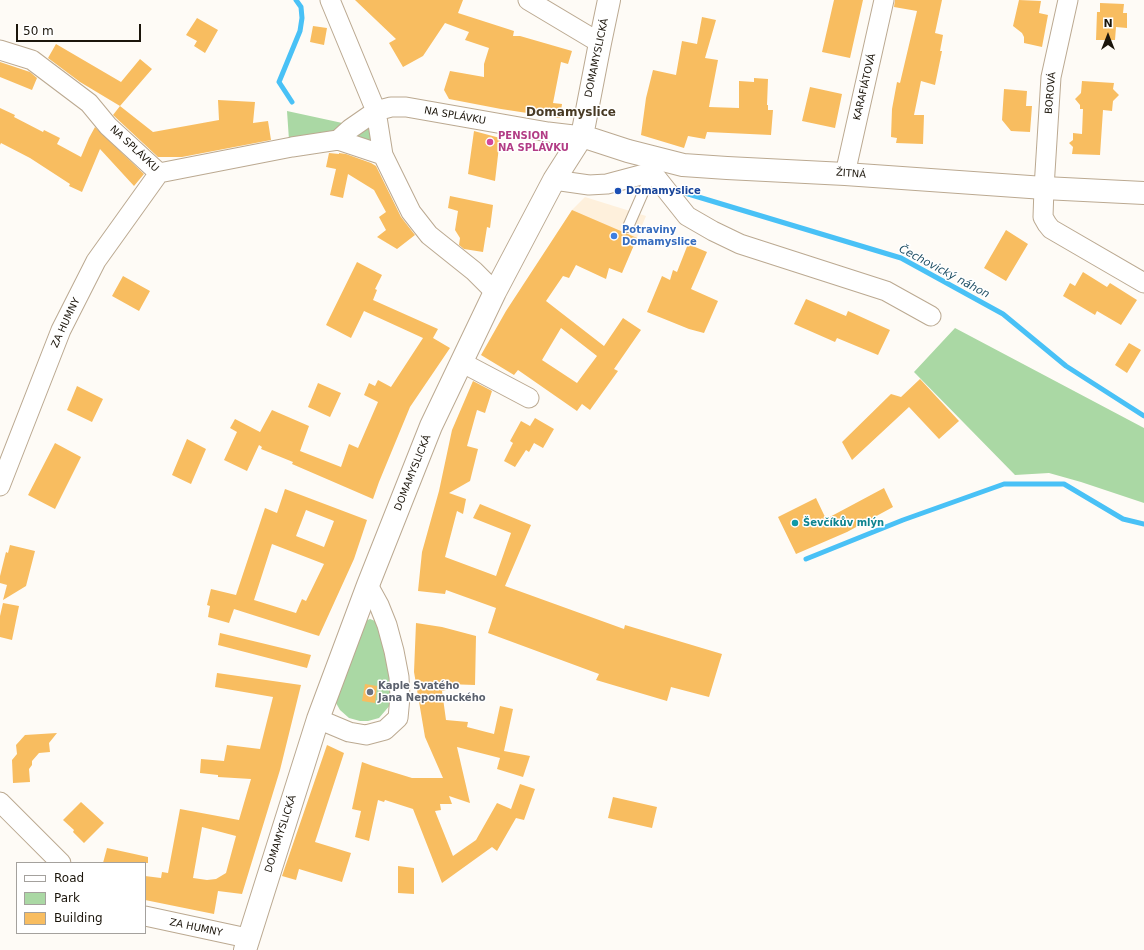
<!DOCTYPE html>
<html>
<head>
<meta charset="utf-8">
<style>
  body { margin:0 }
  #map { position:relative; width:1144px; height:950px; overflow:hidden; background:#fefbf6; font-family:"DejaVu Sans",sans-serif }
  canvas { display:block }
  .legend { position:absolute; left:16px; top:862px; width:130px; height:72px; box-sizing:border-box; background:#fff; border:1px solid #a4a19d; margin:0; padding:5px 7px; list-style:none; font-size:12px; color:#1b150b }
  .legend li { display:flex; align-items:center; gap:8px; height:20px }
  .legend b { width:20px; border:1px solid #a4a19d }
  .north { position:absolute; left:1088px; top:16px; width:40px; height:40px; -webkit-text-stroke:3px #fff; paint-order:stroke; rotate:0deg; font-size:11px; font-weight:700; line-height:16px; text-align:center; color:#1b150b }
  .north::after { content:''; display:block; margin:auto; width:14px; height:18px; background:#1b150b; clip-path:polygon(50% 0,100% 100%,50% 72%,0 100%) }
  .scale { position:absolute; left:16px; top:24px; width:125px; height:18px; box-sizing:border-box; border:2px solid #1b150b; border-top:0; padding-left:5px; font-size:12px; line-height:14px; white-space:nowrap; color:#1b150b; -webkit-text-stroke:3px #fff; paint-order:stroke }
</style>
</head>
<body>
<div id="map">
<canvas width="1144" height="950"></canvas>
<ul class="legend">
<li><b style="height:5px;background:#fff"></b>Road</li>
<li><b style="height:11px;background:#aad8a4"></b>Park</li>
<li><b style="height:11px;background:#f8bd60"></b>Building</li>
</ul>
<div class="north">N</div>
<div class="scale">50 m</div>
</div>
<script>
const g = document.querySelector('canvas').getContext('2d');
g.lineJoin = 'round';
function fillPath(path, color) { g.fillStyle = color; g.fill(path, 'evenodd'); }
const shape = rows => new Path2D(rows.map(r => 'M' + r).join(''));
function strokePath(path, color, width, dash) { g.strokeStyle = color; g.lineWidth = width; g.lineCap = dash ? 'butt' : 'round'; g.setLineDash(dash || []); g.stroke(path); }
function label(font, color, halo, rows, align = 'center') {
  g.font = font + ' "DejaVu Sans",sans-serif'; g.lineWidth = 3; g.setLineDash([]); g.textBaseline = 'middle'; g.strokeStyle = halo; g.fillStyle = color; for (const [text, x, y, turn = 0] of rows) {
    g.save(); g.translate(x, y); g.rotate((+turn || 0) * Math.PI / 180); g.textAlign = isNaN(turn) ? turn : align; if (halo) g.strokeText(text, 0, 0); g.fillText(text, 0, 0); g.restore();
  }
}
fillPath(shape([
  [585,197,646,216,622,273,550,245,572,210]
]), '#fef0dc');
fillPath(shape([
  [287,111,347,124,336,130,313,137,289,140],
  [369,121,375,144,354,139],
  [955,328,1144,428,1144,503,1081,482,1049,473,1015,475,914,372],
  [370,619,375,621,379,626,392,664,391,704,379,718,368,721,360,721,349,718,340,710,336,703,365,621]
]), '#aad8a4');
strokePath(shape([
  [292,102,279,82,300,31,302,18,301,7,296,0],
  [685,193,901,258,1003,314,1066,366,1144,416],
  [806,559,903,520,1004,484,1064,484,1123,519,1144,524]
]), '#49c1f6', 5);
fillPath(shape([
  [355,0,463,0,458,13,514,31,513,36,520,36,572,51,568,64,561,62,553,103,562,104,560,118,501,109,449,99,444,90,450,71,484,77,484,64,489,48,465,40,469,32,445,23,423,56,403,67,389,43,396,39],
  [834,0,863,0,850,58,822,52],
  [895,0,942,0,935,33,943,35,940,51,942,51,935,85,921,81,914,115,924,115,923,144,896,143,897,138,891,137,892,109,897,82,900,83,917,11,894,7],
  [1019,0,1041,1,1039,13,1048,15,1042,47,1024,43,1024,37,1022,33,1013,26],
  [1100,3,1124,4,1123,13,1127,13,1127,28,1116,27,1115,40,1096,40,1097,12,1100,12],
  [702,17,716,20,705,58,718,60,709,107,739,108,739,81,754,82,754,78,768,79,767,105,768,105,768,110,773,110,771,135,707,132,705,139,688,136,684,148,641,135,646,98,653,70,676,75,682,41,697,44],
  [197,18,218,30,205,53,194,46,197,41,186,35],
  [313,26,327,28,324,45,310,42],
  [56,44,121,82,140,59,152,69,120,106,80,82,48,58],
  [0,62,30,72,37,78,32,90,0,77],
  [1082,81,1114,83,1113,89,1119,95,1113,101,1112,111,1103,110,1100,155,1072,154,1073,147,1069,143,1073,140,1073,133,1082,134,1083,109,1080,109,1080,105,1075,99,1081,93],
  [810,87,842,94,835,128,802,121],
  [1004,89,1027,91,1026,106,1032,106,1030,132,1011,131,1002,120],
  [218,100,255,102,253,123,268,121,271,140,182,157,158,157,113,115,120,106,153,132,219,120],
  [0,108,15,115,14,117,43,132,44,130,60,138,57,144,81,157,89,138,95,127,144,174,134,186,100,149,82,192,69,186,70,184,30,158,1,143,0,145],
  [474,131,500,138,495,181,468,174],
  [329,153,339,154,339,153,346,154,371,163,376,166,401,217,415,235,397,249,377,237,386,230,379,217,386,212,374,190,348,174,343,198,330,195,336,169,326,167],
  [450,196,493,205,490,228,487,227,483,252,464,249,459,245,460,238,455,230,458,211,448,208],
  [572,210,637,238,622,273,609,268,606,279,576,265,569,278,563,276,546,301,604,346,623,318,641,330,614,369,618,371,590,410,582,404,577,411,518,370,514,375,481,355,506,311],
  [561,328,597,356,577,383,542,360],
  [1006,230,1028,244,1006,281,984,268],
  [688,244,707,252,691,289,718,301,704,333,689,329,647,312,662,276,670,280,673,270,677,272],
  [357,262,382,275,375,289,377,290,373,300,438,329,433,338,450,348,410,407,379,482,373,499,292,464,293,462,261,449,262,447,259,445,247,471,224,460,237,432,230,428,235,419,260,432,272,410,309,426,300,451,341,467,349,444,358,448,378,402,364,395,369,383,375,386,378,380,391,387,423,338,364,311,351,338,326,325],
  [1083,272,1107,287,1110,283,1137,300,1121,325,1097,311,1095,315,1063,296,1070,283,1075,286],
  [123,276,150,291,139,311,112,296],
  [806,299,846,316,848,311,890,330,878,355,837,338,835,342,794,324],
  [1129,343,1141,350,1127,373,1115,365],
  [920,379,959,421,939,439,909,407,852,460,842,442,891,394,901,397],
  [473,381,492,391,485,413,477,410,467,446,478,449,470,481,449,493,466,499,463,514,457,511,445,557,496,576,511,533,473,518,480,504,531,525,505,586,624,629,625,625,722,654,709,697,671,687,667,701,596,680,599,674,488,633,496,608,446,590,445,594,418,591,422,552,439,491,452,430],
  [318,383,341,393,330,417,308,407],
  [77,386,103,399,92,422,67,410],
  [535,418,554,429,543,448,534,443,529,452,526,450,515,467,504,461,513,443,510,441,521,421,530,426],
  [187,439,206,449,191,484,172,475],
  [55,443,81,457,55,509,28,495],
  [884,488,893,507,847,532,796,554,778,517,816,498,826,519],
  [285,489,367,520,354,559,319,636,234,609,229,623,208,617,210,606,207,605,211,589,236,595,265,508,277,513],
  [306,510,334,521,324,547,296,536],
  [272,544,324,564,306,601,302,599,296,613,254,600],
  [10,545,35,551,26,586,3,600,7,585,0,583,0,576,6,552,8,553],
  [3,603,19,606,12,640,0,637,0,616],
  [416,623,442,627,476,636,475,685,446,684,446,690,442,691,446,720,468,722,467,727,494,734,500,706,513,709,504,751,530,756,523,777,497,769,500,758,457,747,470,803,449,796,452,804,440,804,441,810,435,811,453,856,476,840,497,803,511,809,520,784,535,789,524,820,516,818,497,851,492,847,442,883,413,809,385,800,384,802,378,800,369,841,355,837,361,811,352,809,362,762,373,766,412,778,443,778,425,737,414,672],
  [220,633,311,655,307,668,218,645],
  [217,673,301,685,280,770,242,894,218,891,214,914,145,900,145,876,161,878,162,872,168,873,180,809,239,820,251,779,218,777,218,775,200,773,201,759,224,761,227,745,260,749,273,697,215,687],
  [202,827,236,836,226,873,216,879,207,880,193,878],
  [365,684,377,686,375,703,362,701],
  [57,733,49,743,50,752,39,753,32,761,32,765,29,769,30,782,13,783,12,760,17,754,16,745,25,735],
  [327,745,344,753,315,842,351,853,342,882,299,869,296,880,282,876],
  [613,797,657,807,652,828,608,818],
  [81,802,104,823,84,843,73,832,74,830,63,820],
  [107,848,148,857,148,863,103,863],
  [398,866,414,868,414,894,398,893]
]), '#f8bd60');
const service = shape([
  [628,227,652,172]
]);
const minor = shape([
  [330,0,376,111,383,155,411,212,429,235,474,271,495,292],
  [528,0,600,43],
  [1068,0,1051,77,1044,188,1043,217,1047,224,1051,229,1144,283],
  [0,50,32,60,89,103,108,126,159,173,292,147,338,140,383,155],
  [338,140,350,129,376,111,391,107,406,107,548,132,582,136],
  [652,172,687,216,713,231,740,244,886,291,931,316],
  [845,174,884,0],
  [554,180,589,185,607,184,652,172,656,161],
  [461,362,529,398],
  [0,486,61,330,96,261,159,173],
  [318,719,349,732,366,735,385,730,398,718,400,697,399,677,394,651,387,625,379,605,368,585],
  [0,802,61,863],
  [145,916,247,938]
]);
const tertiary = shape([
  [582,136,628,151,683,165,727,168,845,174,1044,188,1144,193],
  [245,950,318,719,368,585,431,426,495,292,554,180,582,136,600,43,609,0]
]);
strokePath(service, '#bba991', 12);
strokePath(minor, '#bba991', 21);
strokePath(tertiary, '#bba991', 24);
strokePath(service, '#fff', 10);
strokePath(minor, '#fff', 19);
strokePath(tertiary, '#fff', 22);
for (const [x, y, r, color] of [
  [490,142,4,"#d1479c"],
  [618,191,4,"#1a4fb4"],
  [614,236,4,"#3f7fe0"],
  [795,523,4,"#0f9aa8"],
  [370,692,4,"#6b7280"]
]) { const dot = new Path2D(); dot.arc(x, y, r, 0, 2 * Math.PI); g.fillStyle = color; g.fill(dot); strokePath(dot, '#fff', 1.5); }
label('10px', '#1b150b', '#fff', [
  ["DOMAMYSLICKÁ",597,58,-78],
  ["KARAFIÁTOVÁ",865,87,-77],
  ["BOROVÁ",1051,93,-85],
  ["NA SPLÁVKU",455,116,10],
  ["NA SPLÁVKU",134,149,43],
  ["ŽITNÁ",851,174,4],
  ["ZA HUMNY",66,323,-65],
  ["DOMAMYSLICKÁ",413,473,-68],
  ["DOMAMYSLICKÁ",281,834,-72],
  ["ZA HUMNY",196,928,12]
]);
label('bold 10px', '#b23c85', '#fff', [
  ["PENSION",498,136],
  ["NA SPLÁVKU",498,148]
], 'left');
label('bold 10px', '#164399', '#fff', [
  ["Domamyslice",626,191]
], 'left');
label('bold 10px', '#366cbe', '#fff', [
  ["Potraviny",622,230],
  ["Domamyslice",622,242]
], 'left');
label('bold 10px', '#0d838f', '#fff', [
  ["Ševčíkův mlýn",803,523]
], 'left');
label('bold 10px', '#5b616d', '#fff', [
  ["Kaple Svatého",378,686],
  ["Jana Nepomuckého",378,698]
], 'left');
label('italic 11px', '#1e4e64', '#fff', [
  ["Čechovický náhon",944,272,28]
]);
label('bold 12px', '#483a24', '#fff', [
  ["Domamyslice",571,113]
]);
</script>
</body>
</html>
